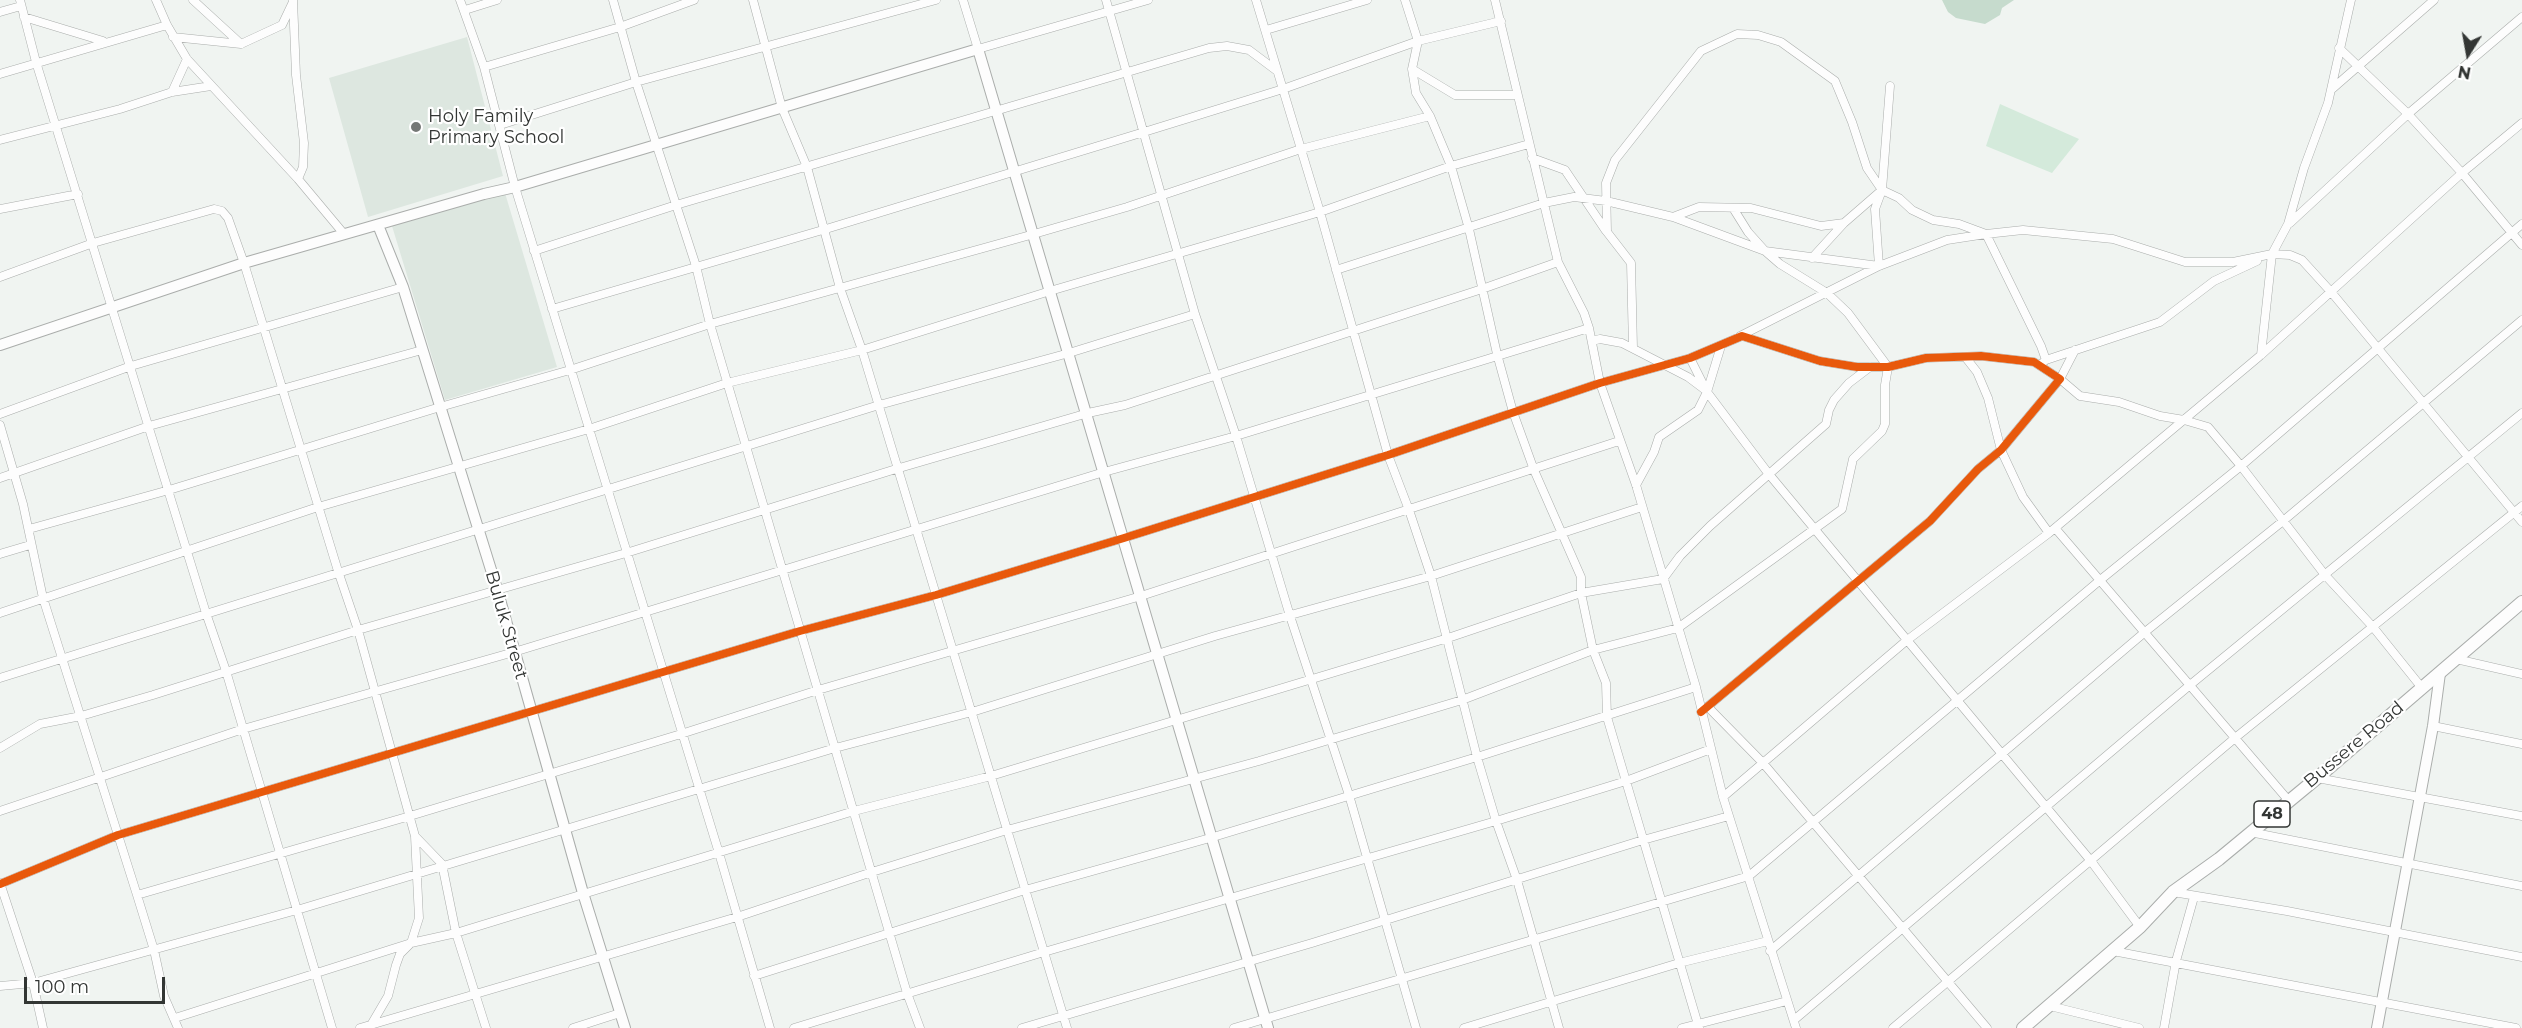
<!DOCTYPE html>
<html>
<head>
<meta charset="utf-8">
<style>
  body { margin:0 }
  #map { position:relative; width:2522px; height:1028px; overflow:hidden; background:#f0f4f1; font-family:Montserrat,sans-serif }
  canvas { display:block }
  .north { position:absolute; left:2438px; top:24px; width:60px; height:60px; -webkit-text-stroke:4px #fff; paint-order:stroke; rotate:191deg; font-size:16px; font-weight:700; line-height:24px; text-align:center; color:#333634 }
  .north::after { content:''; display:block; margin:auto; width:21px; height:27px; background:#333634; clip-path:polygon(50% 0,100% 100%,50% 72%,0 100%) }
  .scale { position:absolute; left:24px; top:977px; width:141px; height:27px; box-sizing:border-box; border:3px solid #333634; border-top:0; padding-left:8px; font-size:18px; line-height:21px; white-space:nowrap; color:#333634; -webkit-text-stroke:4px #fff; paint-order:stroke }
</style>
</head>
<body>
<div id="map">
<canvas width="2522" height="1028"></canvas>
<div class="north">N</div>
<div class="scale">100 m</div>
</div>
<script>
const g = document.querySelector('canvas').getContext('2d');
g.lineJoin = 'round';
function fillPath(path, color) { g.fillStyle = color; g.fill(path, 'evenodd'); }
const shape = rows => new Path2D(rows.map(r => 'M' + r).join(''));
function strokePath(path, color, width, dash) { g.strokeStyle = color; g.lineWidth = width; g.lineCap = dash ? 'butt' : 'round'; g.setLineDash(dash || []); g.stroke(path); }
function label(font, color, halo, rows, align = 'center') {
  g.font = font + ' Montserrat,sans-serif'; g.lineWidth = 4.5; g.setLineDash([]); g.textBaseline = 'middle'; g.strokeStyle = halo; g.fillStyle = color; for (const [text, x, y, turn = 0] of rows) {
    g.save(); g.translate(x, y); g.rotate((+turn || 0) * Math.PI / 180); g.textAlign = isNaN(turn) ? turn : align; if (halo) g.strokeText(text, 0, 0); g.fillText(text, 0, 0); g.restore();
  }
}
fillPath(shape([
  [467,37,503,176,368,217,329,78],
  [505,193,557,367,445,400,392,226]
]), '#dde7e0');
fillPath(shape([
  [2000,104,2079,139,2052,173,1986,146]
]), '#d4eadb');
fillPath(shape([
  [1942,0,2014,0,2002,8,2000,15,1985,24,1956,18,1948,12]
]), '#c6dbcd');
const minor = shape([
  [20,0,36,62,206,613,226,671,332,1028],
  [156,0,167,25,187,59,298,179],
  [193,0,241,44,282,25,292,4],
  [293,0,296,75,304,143,303,167,298,179,344,234],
  [460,0,484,67,515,187,719,853,770,1028],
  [613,0,636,82,696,266,710,324,907,993,920,1028],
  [753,0,782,108,807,167,840,288,862,350,1067,1028],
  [963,0,978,49,1148,0],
  [1106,0,1195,314,1236,436,1290,616,1349,795,1416,1028],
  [1256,0,1320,212,1388,455,1409,510,1431,576,1477,757,1496,821,1517,880,1559,1028],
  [1405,0,1418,41,1412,69,1416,93,1430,116,1451,166,1469,229,1497,354,1513,412,1534,470,1581,577,1581,593,1593,650,1606,683,1607,717,1699,1028],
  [1495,0,1558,262,1584,313,1589,328,1600,383,1636,485,1696,687,1723,797,1796,1028],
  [465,10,497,0],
  [0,12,21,6],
  [24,17,103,41],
  [1266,30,1367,0],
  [173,37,241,44],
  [2339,48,2408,114,2462,173,2522,245],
  [484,67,620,27,694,0],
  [1412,69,1455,95,1517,95],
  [0,74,167,25],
  [2332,89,2434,0],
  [172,92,187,59],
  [500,125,636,82,936,0],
  [0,140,120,109,172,92,211,86],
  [1532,158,1565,170,1606,231],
  [0,209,78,194],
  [1673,217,1765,251,1879,266,1875,209,1882,190,1890,86],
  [2290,223,2408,114,2522,17],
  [534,251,676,205,1209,48,1227,46,1249,50,1277,71],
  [1812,258,1844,223],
  [1336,270,1544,203,1574,197,1606,201,1673,217,1699,207,1751,208,1821,226,1844,223,1882,190,1899,198,1912,210,1933,220,1959,224,1986,234,2041,346,2046,360,2041,364],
  [0,277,93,243,214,209,222,211,228,218,244,263,338,571,358,630,415,836,442,864,456,933,486,1028],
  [552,309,826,229,1144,132,1283,89,1418,41,1501,21],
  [1740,336,1879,266,1947,240,1986,234,2023,230,2113,239,2185,262,2233,262,2272,254,2290,255,2302,260,2332,293,2522,522],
  [1592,341,1600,339,1622,343,1688,377,1704,389],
  [1633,348,1631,263,1607,232,1606,183,1615,160,1701,51,1737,34,1758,35,1781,42,1835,81,1852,122,1867,168,1882,190],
  [2075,350,2060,379,2080,396,2119,402,2160,416,2184,420,2208,427,2241,466,2325,575,2373,627,2422,688],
  [2261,355,2272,254,2288,224,2304,168,2328,103,2351,0],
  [1690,358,1707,392,1768,473,2091,861,2140,927],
  [1966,358,1977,372,1988,398,2001,450,2023,497,2049,533],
  [2046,360,2160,322,2214,281,2257,261],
  [0,414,131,366,403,287],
  [0,425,23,504,43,598,137,895,154,950,164,996,178,1028],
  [0,478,149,426,422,350],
  [1636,485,1654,452,1659,437,1698,410,1707,392,1721,346],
  [2055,528,2289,801],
  [29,529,169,490,440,407,570,370,710,324,1034,234,1127,207,1301,149,1430,116],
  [0,554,30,545],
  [0,613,318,507,589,429,727,383,862,350,1050,291,1320,212,1451,166,1529,144],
  [2456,659,2522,674],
  [0,678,879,405,1069,353,1195,314],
  [1708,707,1763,763,1987,1028],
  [2433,726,2522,744],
  [0,748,40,724,81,716,153,695,358,630,626,553,896,469,1088,413,1125,405,1482,289,1558,262],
  [2317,778,2522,816],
  [1723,797,1906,641,2049,533,2261,355,2462,173,2522,123],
  [0,811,243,729,514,652,1104,472,1236,436,1589,328],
  [2250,832,2522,886],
  [0,883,33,983,43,1028],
  [0,884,118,835,800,631,936,595,1124,538,1388,455,1600,383,1690,358,1742,336,1820,361,1857,367,1888,367,1926,358,1981,356,2034,362,2060,379,2001,450,1978,469,1930,521,1701,712],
  [2173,892,2287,911,2522,957],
  [137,895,410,816,681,734,818,690,1141,596,1619,441],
  [1770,951,2145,632,2283,521,2522,320],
  [2113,951,2516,1028],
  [754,976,1025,890,1210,838,1477,757,1696,687],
  [0,986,33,983,297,910,835,748,972,712,1215,636,1431,576,1642,507],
  [2050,1006,2139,1028],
  [175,1018,411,943,456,933,854,811,991,776,1080,749,1448,638,1581,593,1663,579,1680,556,1710,526,1826,424,1829,410,1834,400,1849,383,1870,367],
  [1794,1020,2190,685,2522,413],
  [371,1025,388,996,396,965,400,954,411,943,419,918,415,836],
  [360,1028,737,917,872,872,1007,830,1259,761,1462,700,1593,650,1678,628,1842,509,1853,459,1882,431,1885,424,1885,385,1888,367,1848,313,1827,293,1780,264,1765,251,1748,232,1733,208],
  [573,1028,620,1013],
  [794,1028,1044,952,1496,821,1626,781,1711,749],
  [1022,1028,1312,943,1643,840,1729,816],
  [1234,1028,1749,876,2099,581,2241,466,2522,224],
  [1464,1028,1679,963,1768,941],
  [1682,1028,1787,1001],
  [1893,1028,2235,738,2522,506],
  [2164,1028,2176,961,2194,897]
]);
const tertiary = shape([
  [378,225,403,287,497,589,583,893,625,1028],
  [0,345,244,263,484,194,515,187,978,49,1268,1028],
  [2377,1028,2433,726,2440,673]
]);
const primary = shape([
  [2023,1028,2140,927,2173,892,2219,859,2317,778,2522,602]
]);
strokePath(minor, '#aaadab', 9);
strokePath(tertiary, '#aaadab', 12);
strokePath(primary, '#aaadab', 14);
strokePath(minor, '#fdfdfd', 8);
strokePath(tertiary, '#fdfdfd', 10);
strokePath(primary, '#fdfdfd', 12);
strokePath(shape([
  [0,884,118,835,800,631,936,595,1124,538,1388,455,1600,383,1690,358,1742,336,1820,361,1857,367,1888,367,1926,358,1981,356,2034,362,2060,379,2001,450,1978,469,1930,521,1701,712]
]), '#e8590c', 8);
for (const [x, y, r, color] of [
  [416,127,6,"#757876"]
]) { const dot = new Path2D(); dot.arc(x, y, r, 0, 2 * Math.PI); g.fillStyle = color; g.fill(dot); strokePath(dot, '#fff', 2); }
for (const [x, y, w] of [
  [2272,814,36]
]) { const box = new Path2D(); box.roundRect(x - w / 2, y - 13, w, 26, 4.5); g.fillStyle = '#fff'; g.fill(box); strokePath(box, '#333634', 1.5); }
label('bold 16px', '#333634', null, [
  ["48",2272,814]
]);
label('18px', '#333634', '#fff', [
  ["Holy Family",428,117],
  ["Primary School",428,138]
], 'left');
label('18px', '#333634', '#fff', [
  ["Buluk Street",506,625,74],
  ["Bussere Road",2354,745,-40]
]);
</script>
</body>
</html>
